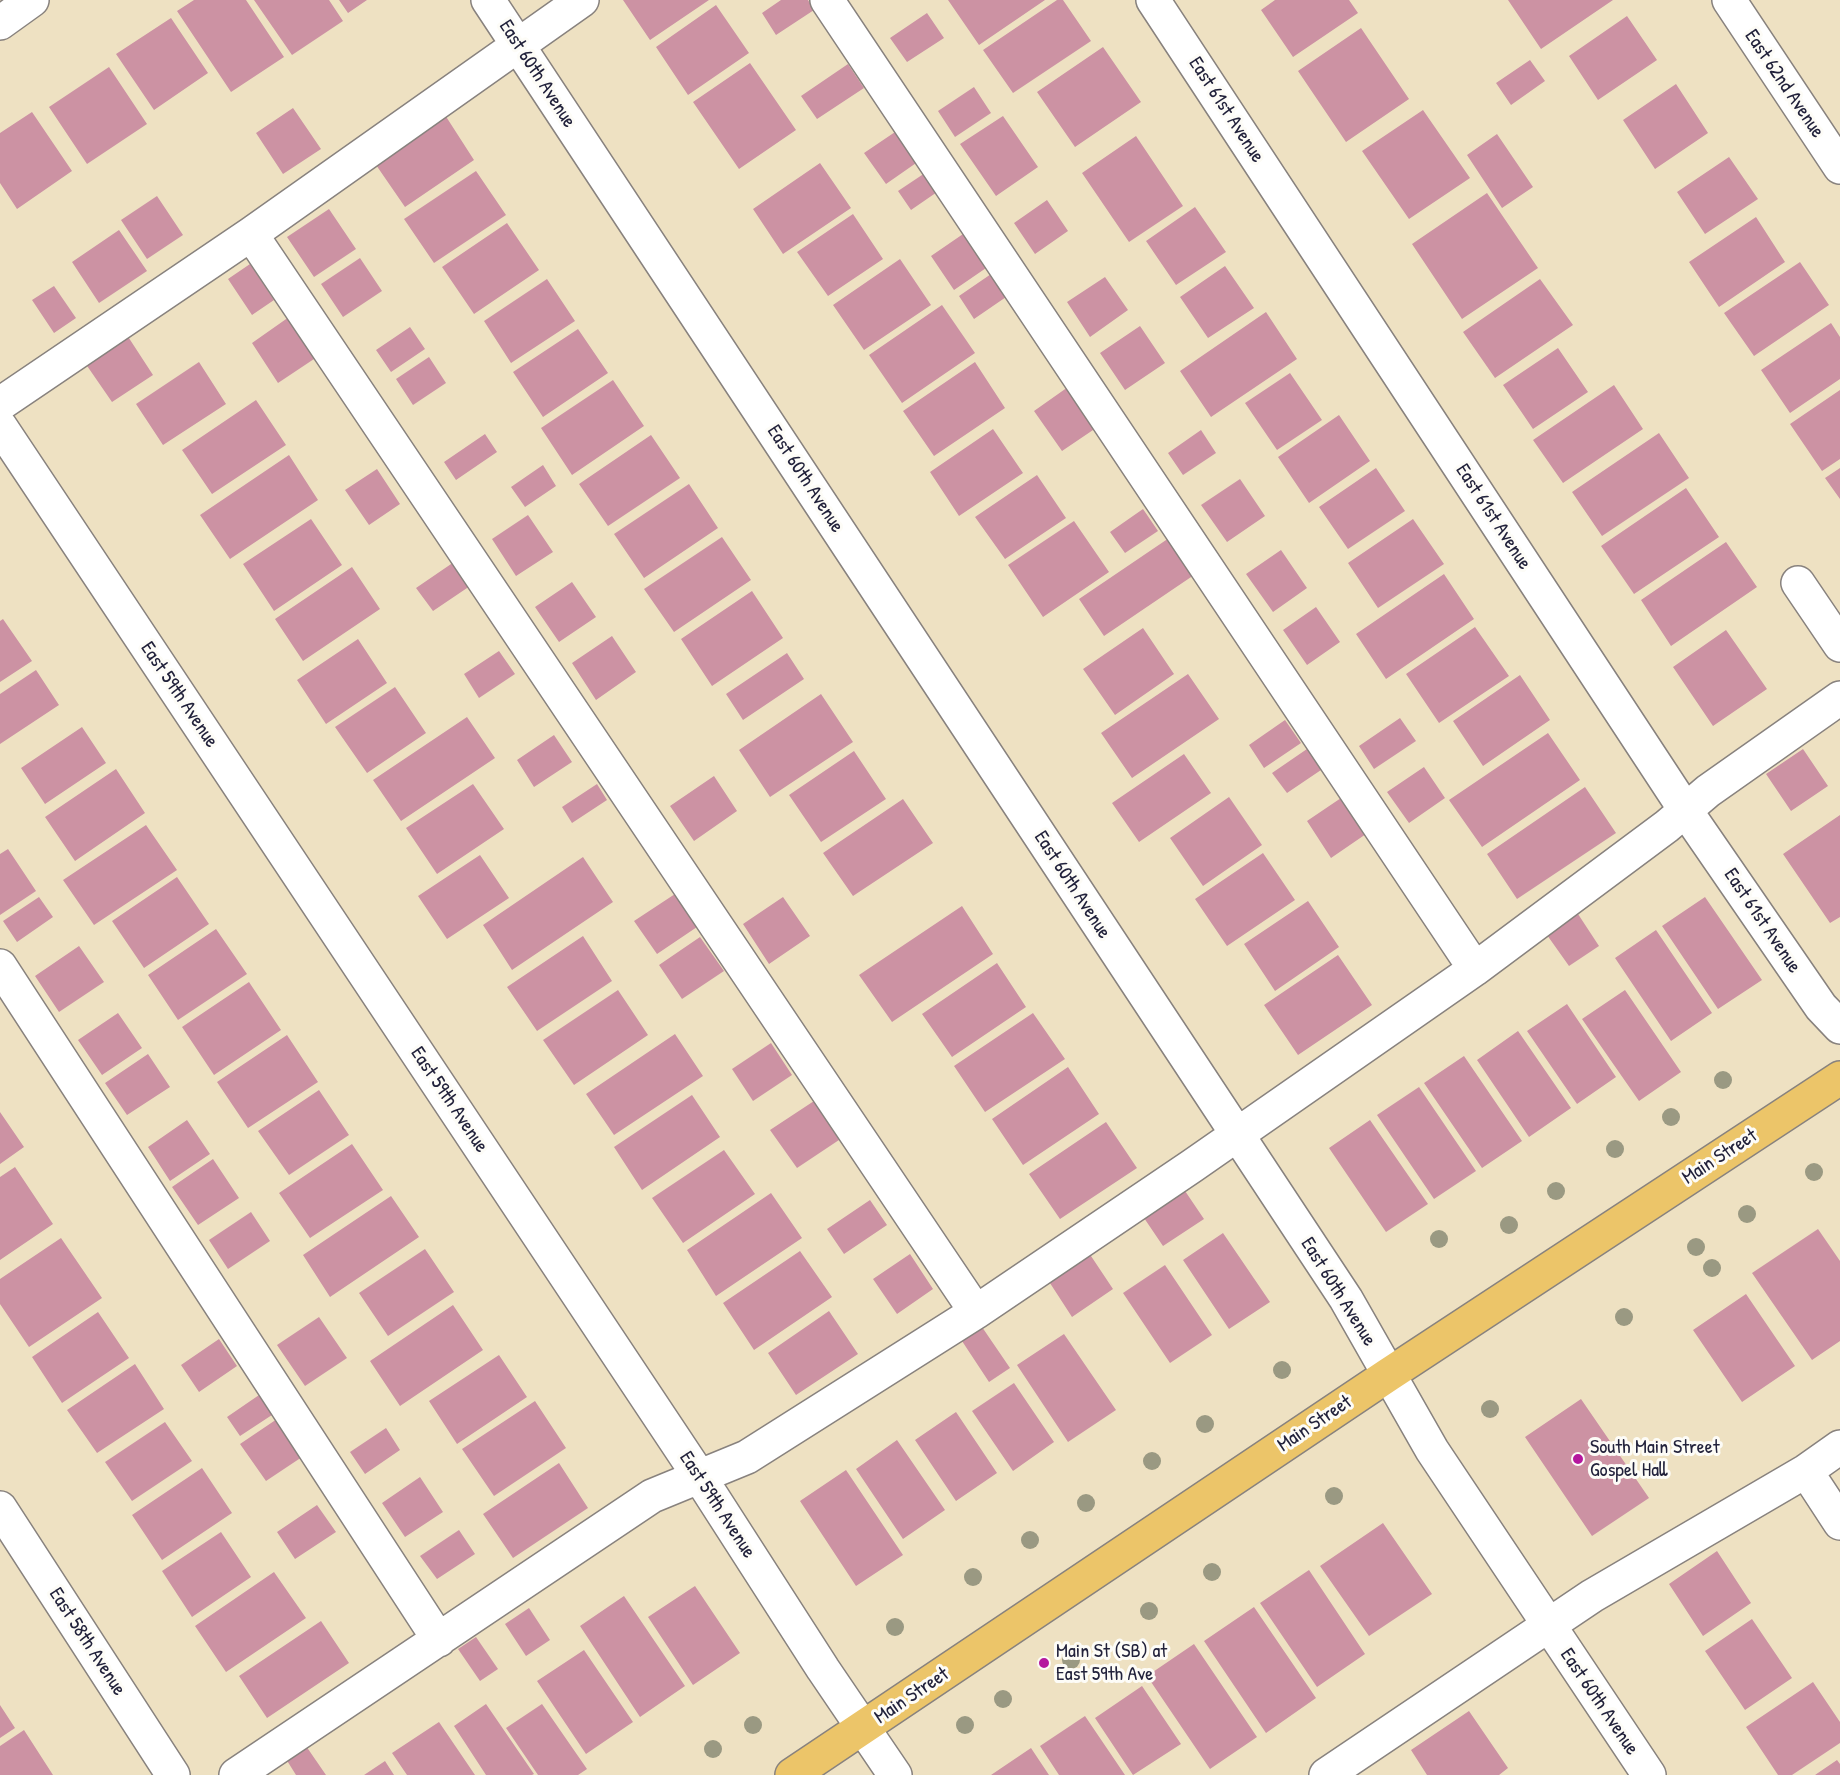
<!DOCTYPE html>
<html>
<head>
<meta charset="utf-8">
<style>
  body { margin:0 }
  canvas { display:block; background:#eee1c2 }
</style>
</head>
<body>
<canvas width="1840" height="1775"></canvas>
<script>
const g = document.querySelector('canvas').getContext('2d');
g.lineJoin = 'round';
function fillPath(path, color) { g.fillStyle = color; g.fill(path, 'evenodd'); }
const shape = rows => new Path2D(rows.map(r => 'M' + r).join(''));
function strokePath(path, color, width, dash) { g.strokeStyle = color; g.lineWidth = width; g.lineCap = dash ? 'butt' : 'round'; g.setLineDash(dash || []); g.stroke(path); }
function label(font, color, halo, rows, align = 'center') {
  g.font = font + ' "Patrick Hand",sans-serif'; g.lineWidth = 6; g.setLineDash([]); g.textBaseline = 'middle'; g.strokeStyle = halo; g.fillStyle = color; for (const [text, x, y, turn = 0] of rows) {
    g.save(); g.translate(x, y); g.rotate((+turn || 0) * Math.PI / 180); g.textAlign = isNaN(turn) ? turn : align; if (halo) g.strokeText(text, 0, 0); g.fillText(text, 0, 0); g.restore();
  }
}
fillPath(shape([
  [194,0,246,0,284,57,231,92,177,11],
  [254,0,329,0,343,21,292,55],
  [339,0,367,0,348,13],
  [623,0,709,0,650,40],
  [781,0,808,0,814,10,776,35,762,13],
  [948,0,1045,0,979,45],
  [1057,0,1063,0,1091,41,1013,93,983,50],
  [1275,0,1349,0,1358,13,1293,57,1261,10],
  [1508,0,1613,0,1541,49],
  [716,5,749,53,688,95,656,47],
  [927,13,944,38,907,62,890,38],
  [1627,16,1657,60,1598,100,1569,56],
  [171,18,208,73,154,110,116,54],
  [1361,28,1409,99,1346,142,1298,71],
  [1103,47,1141,102,1075,147,1037,92],
  [1530,60,1545,81,1511,105,1496,83],
  [750,63,796,130,739,169,693,102],
  [848,64,864,88,817,119,801,96],
  [109,67,147,124,87,164,49,107],
  [1676,84,1708,133,1655,169,1623,120],
  [974,87,991,113,955,137,938,111],
  [293,108,321,149,283,174,256,133],
  [1423,110,1470,178,1409,219,1362,151],
  [32,112,72,171,17,209,0,183,0,133],
  [445,115,474,160,405,207,374,162],
  [1003,116,1038,167,996,196,960,144],
  [898,130,919,161,886,184,864,153],
  [1497,134,1533,187,1502,208,1467,155],
  [1136,136,1183,206,1129,242,1082,173],
  [1729,157,1758,199,1705,234,1677,192],
  [820,163,851,208,783,254,753,209],
  [476,171,506,215,434,263,404,219],
  [928,171,940,190,911,210,898,191],
  [1487,193,1538,268,1462,319,1412,244],
  [157,196,183,235,147,259,121,220],
  [1047,200,1068,231,1035,254,1014,223],
  [1195,207,1226,252,1176,285,1146,241],
  [329,209,356,249,314,277,287,237],
  [853,214,883,259,828,296,797,252],
  [1756,217,1785,262,1719,307,1689,262],
  [507,223,539,270,474,314,442,267],
  [119,230,147,271,99,303,72,262],
  [966,232,989,266,954,290,931,256],
  [360,258,382,291,343,317,321,284],
  [900,259,931,305,864,350,833,305],
  [1800,262,1829,305,1754,356,1724,313],
  [250,264,274,300,252,315,228,279],
  [1225,266,1254,308,1208,338,1180,297],
  [994,272,1009,295,974,319,959,296],
  [1105,277,1128,310,1090,337,1067,302],
  [547,279,575,321,511,363,484,321],
  [1540,279,1573,325,1495,378,1463,332],
  [54,286,76,318,54,333,32,300],
  [942,305,975,353,902,403,869,355],
  [1266,312,1297,359,1211,417,1180,371],
  [289,317,317,357,278,383,252,343],
  [1831,323,1840,337,1840,379,1790,413,1761,370],
  [1140,326,1165,363,1125,390,1100,353],
  [410,327,425,349,391,372,376,350],
  [578,329,608,373,543,417,513,372],
  [125,332,153,375,112,402,83,360],
  [1558,348,1588,392,1533,429,1503,385],
  [429,357,446,383,413,405,396,379],
  [199,362,226,404,163,445,136,404],
  [975,362,1005,408,934,456,903,411],
  [1290,373,1322,420,1277,450,1245,403],
  [613,380,644,426,572,475,541,428],
  [1614,385,1643,429,1563,483,1533,440],
  [1068,387,1096,428,1062,451,1034,411],
  [1840,390,1840,459,1822,471,1790,424],
  [256,400,286,445,212,494,182,450],
  [1339,415,1370,461,1309,503,1278,457],
  [993,429,1023,473,959,516,930,472],
  [1201,430,1216,453,1183,475,1168,453],
  [1659,433,1689,478,1602,536,1572,492],
  [485,434,497,452,456,480,444,462],
  [651,435,680,478,608,526,579,484],
  [289,455,318,500,230,559,200,515],
  [543,465,556,486,525,507,511,487],
  [1376,468,1405,511,1348,549,1319,507],
  [1840,468,1840,499,1825,478],
  [377,469,400,504,369,525,345,490],
  [1037,475,1066,518,1005,559,975,517],
  [1240,479,1265,516,1227,542,1201,505],
  [689,484,718,528,644,578,614,534],
  [1686,488,1719,537,1634,594,1601,546],
  [1143,509,1158,531,1125,553,1110,532],
  [528,515,553,552,516,576,492,539],
  [311,519,342,565,274,611,243,564],
  [1413,519,1444,564,1378,608,1348,563],
  [1074,521,1109,572,1043,617,1008,565],
  [1172,536,1197,573,1104,636,1079,599],
  [722,537,751,580,674,632,644,589],
  [1726,542,1757,587,1671,646,1641,600],
  [1281,550,1307,588,1273,612,1246,574],
  [454,562,470,586,433,611,416,588],
  [352,567,380,609,303,661,275,619],
  [1444,574,1474,619,1386,679,1356,634],
  [572,582,596,617,559,642,535,607],
  [752,591,783,638,712,686,681,639],
  [1316,607,1340,642,1307,665,1283,630],
  [3,619,32,661,0,682,0,621],
  [1475,627,1509,676,1439,723,1406,674],
  [1143,628,1174,674,1115,715,1083,669],
  [1726,630,1767,689,1713,726,1673,667],
  [612,636,636,672,596,700,572,663],
  [358,639,387,683,326,724,297,680],
  [499,651,515,674,479,698,464,674],
  [787,653,804,679,743,720,726,694],
  [36,670,59,705,0,744,0,694],
  [1188,674,1219,719,1132,778,1101,733],
  [1520,675,1550,720,1483,766,1453,721],
  [395,687,426,733,367,773,335,727],
  [821,694,853,742,770,797,739,750],
  [467,717,495,758,401,821,373,780],
  [1400,718,1416,741,1374,769,1359,746],
  [1285,720,1301,743,1264,768,1249,745],
  [82,727,106,763,45,804,21,768],
  [1548,733,1580,780,1482,847,1449,800],
  [554,735,572,762,534,787,517,760],
  [1307,749,1321,770,1287,793,1272,773],
  [1803,749,1828,786,1791,811,1766,774],
  [854,751,886,799,821,842,789,795],
  [1184,754,1211,793,1139,842,1112,803],
  [1424,767,1445,798,1409,823,1387,792],
  [116,769,145,813,75,861,45,817],
  [714,776,737,811,694,841,670,806],
  [473,784,504,829,437,874,406,828],
  [597,784,607,800,572,823,562,807],
  [1585,787,1616,833,1517,899,1487,854],
  [1229,797,1262,845,1203,886,1170,838],
  [1341,798,1366,834,1331,858,1307,821],
  [903,799,933,843,853,896,823,853],
  [1840,815,1840,917,1830,923,1783,854],
  [146,825,177,870,94,925,63,880],
  [8,849,36,891,0,915,0,854],
  [1263,853,1295,900,1227,946,1195,899],
  [480,855,509,898,447,939,418,896],
  [583,857,613,902,512,970,483,925],
  [177,877,209,924,144,968,112,921],
  [675,894,697,927,657,954,634,921],
  [39,897,53,917,17,942,3,921],
  [783,897,810,936,769,964,743,924],
  [1705,897,1762,980,1718,1009,1662,926],
  [1308,901,1339,947,1275,991,1244,944],
  [962,906,993,954,892,1022,859,975],
  [1578,914,1599,946,1569,966,1547,935],
  [216,929,247,974,178,1020,148,975],
  [1656,930,1712,1013,1671,1041,1615,958],
  [583,936,612,981,537,1031,507,987],
  [700,937,724,971,682,999,659,965],
  [79,946,104,982,59,1012,35,976],
  [1338,955,1372,1005,1298,1055,1264,1005],
  [997,963,1026,1007,952,1057,922,1014],
  [249,982,281,1030,214,1075,182,1027],
  [618,990,648,1035,574,1085,543,1040],
  [1625,990,1681,1072,1639,1101,1582,1019],
  [1567,1004,1616,1077,1577,1104,1527,1031],
  [118,1013,142,1048,102,1075,78,1040],
  [1033,1013,1065,1059,985,1112,954,1066],
  [1518,1031,1571,1108,1529,1137,1477,1060],
  [675,1034,703,1076,614,1135,586,1094],
  [287,1035,318,1082,248,1128,217,1082],
  [771,1043,792,1075,753,1101,732,1069],
  [148,1054,170,1087,127,1115,105,1083],
  [1464,1056,1522,1141,1482,1168,1424,1083],
  [1068,1067,1099,1114,1023,1165,992,1119],
  [1419,1087,1476,1171,1434,1199,1377,1115],
  [319,1090,349,1135,289,1175,258,1131],
  [692,1095,720,1137,642,1190,614,1147],
  [814,1101,839,1140,797,1168,770,1130],
  [0,1112,24,1147,0,1164],
  [187,1120,210,1154,170,1181,148,1147],
  [1370,1120,1428,1204,1386,1232,1329,1148],
  [1106,1122,1137,1168,1060,1219,1029,1174],
  [352,1144,383,1190,310,1238,279,1193],
  [724,1150,755,1194,683,1243,652,1198],
  [213,1159,239,1198,198,1225,172,1187],
  [15,1167,53,1224,0,1260,0,1177],
  [1183,1188,1204,1219,1163,1246,1142,1215],
  [771,1193,802,1238,716,1296,687,1250],
  [391,1196,419,1237,330,1297,303,1255],
  [870,1200,887,1225,844,1254,827,1229],
  [251,1212,270,1241,228,1269,209,1240],
  [1818,1229,1840,1261,1840,1341,1812,1360,1752,1273],
  [1223,1233,1270,1302,1229,1329,1183,1260],
  [61,1238,102,1298,29,1347,0,1304,0,1279],
  [425,1249,454,1292,388,1336,359,1293],
  [800,1251,832,1297,754,1350,723,1303],
  [1089,1253,1113,1289,1072,1317,1048,1280],
  [910,1254,933,1289,897,1314,873,1279],
  [1165,1265,1212,1335,1170,1363,1123,1293],
  [1746,1294,1795,1366,1742,1402,1693,1330],
  [453,1305,483,1350,400,1406,370,1361],
  [829,1311,858,1354,796,1395,768,1353],
  [98,1312,129,1358,62,1403,32,1357],
  [319,1317,347,1358,305,1386,277,1345],
  [982,1327,1010,1368,989,1382,962,1341],
  [1064,1334,1116,1410,1068,1442,1017,1365],
  [219,1339,237,1366,199,1392,181,1365],
  [499,1355,527,1397,457,1444,429,1401],
  [135,1364,164,1409,97,1453,67,1410],
  [1014,1383,1054,1442,1013,1471,972,1411],
  [262,1393,275,1413,240,1436,227,1417],
  [1581,1399,1649,1498,1592,1536,1525,1437],
  [535,1401,566,1448,494,1496,462,1449],
  [956,1412,997,1473,956,1501,915,1440],
  [280,1417,305,1455,266,1481,240,1444],
  [165,1422,192,1461,132,1501,105,1462],
  [386,1428,400,1450,365,1474,350,1452],
  [897,1440,945,1510,903,1539,856,1469],
  [559,1463,588,1508,513,1558,483,1514],
  [202,1468,232,1513,162,1560,132,1515],
  [846,1470,903,1555,856,1586,800,1501],
  [420,1477,443,1512,405,1537,382,1503],
  [317,1505,336,1532,295,1559,277,1532],
  [1383,1523,1432,1594,1369,1636,1320,1566],
  [459,1530,475,1554,437,1579,420,1556],
  [221,1532,251,1577,192,1617,162,1571],
  [1717,1551,1751,1603,1703,1636,1669,1584],
  [1309,1570,1365,1654,1317,1687,1260,1603],
  [274,1572,306,1618,226,1672,195,1626],
  [695,1586,740,1653,693,1685,648,1617],
  [624,1596,685,1686,640,1717,580,1626],
  [1254,1607,1316,1698,1266,1733,1204,1641],
  [529,1608,550,1640,526,1656,505,1624],
  [1752,1619,1792,1678,1745,1710,1705,1651],
  [321,1621,349,1663,267,1718,239,1676],
  [476,1637,498,1669,480,1681,458,1649],
  [1194,1644,1257,1737,1210,1769,1147,1676],
  [584,1650,633,1722,586,1754,537,1681],
  [1813,1682,1840,1722,1840,1743,1792,1775,1778,1775,1746,1727],
  [1142,1686,1181,1744,1133,1775,1095,1718],
  [486,1704,534,1774,532,1775,486,1775,454,1726],
  [542,1704,587,1769,578,1775,538,1775,506,1728],
  [0,1705,15,1728,0,1738],
  [1469,1711,1508,1768,1499,1775,1427,1775,1411,1750],
  [1085,1716,1125,1775,1059,1775,1040,1746],
  [439,1722,475,1775,407,1775,392,1753],
  [24,1730,53,1775,0,1775,0,1746],
  [306,1746,326,1775,296,1775,286,1759],
  [1031,1748,1049,1775,991,1775],
  [1837,1760,1840,1764,1840,1775,1815,1775],
  [385,1761,394,1775,364,1775]
]), '#cc92a3');
const minor = shape([
  [488,0,1346,1299,1432,1450,1649,1775],
  [827,0,1475,969],
  [1153,0,1686,811,1821,1007,1840,1027],
  [1729,0,1840,167],
  [0,23,32,0],
  [251,234,976,1312],
  [0,404,251,234,582,0],
  [0,426,699,1476,823,1669,895,1775],
  [1798,583,1840,645],
  [0,966,439,1640],
  [1806,1471,1840,1523],
  [0,1508,173,1775],
  [236,1775,652,1496,747,1457,976,1312,1192,1166,1475,969,1667,826,1708,791,1840,698],
  [1326,1775,1592,1596,1806,1471,1840,1447]
]);
const major = shape([
  [792,1775,1388,1375,1840,1078]
]);
strokePath(minor, '#88827e', 36);
strokePath(major, '#88827e', 36);
strokePath(minor, '#fff', 33);
strokePath(major, '#ecc569', 33);
g.fillStyle = '#9a9982';
for (const [x, y] of [
  [1723,1080],
  [1671,1117],
  [1615,1149],
  [1814,1172],
  [1556,1191],
  [1747,1214],
  [1509,1225],
  [1439,1239],
  [1696,1247],
  [1712,1268],
  [1624,1317],
  [1282,1370],
  [1490,1409],
  [1205,1424],
  [1152,1461],
  [1334,1496],
  [1086,1503],
  [1030,1540],
  [1212,1572],
  [973,1577],
  [1149,1611],
  [895,1627],
  [1071,1660],
  [1003,1699],
  [753,1725],
  [965,1725],
  [713,1749]
]) { g.beginPath(); g.arc(x, y, 9, 0, 2 * Math.PI); g.fill(); }
for (const [x, y, r, color] of [
  [1578,1459,6,"#b5179e"],
  [1044,1663,6,"#b5179e"]
]) { const dot = new Path2D(); dot.arc(x, y, r, 0, 2 * Math.PI); g.fillStyle = color; g.fill(dot); strokePath(dot, '#fdfcf7', 2); }
label('20px', '#22223b', '#fdfcf7', [
  ["East 60th Avenue",537,74,57],
  ["East 62nd Avenue",1784,84,56],
  ["East 61st Avenue",1226,110,57],
  ["East 60th Avenue",805,479,57],
  ["East 61st Avenue",1493,517,57],
  ["East 59th Avenue",179,695,56],
  ["East 60th Avenue",1072,885,57],
  ["East 61st Avenue",1762,921,56],
  ["East 59th Avenue",449,1100,56],
  ["Main Street",1720,1157,-33],
  ["East 60th Avenue",1338,1292,58],
  ["Main Street",1315,1424,-34],
  ["East 59th Avenue",717,1505,57],
  ["East 58th Avenue",87,1642,57],
  ["Main Street",912,1696,-34],
  ["East 60th Avenue",1599,1702,56]
]);
label('20px', '#22223b', '#fdfcf7', [
  ["South Main Street",1590,1448],
  ["Gospel Hall",1590,1471],
  ["Main St (SB) at",1056,1652],
  ["East 59th Ave",1056,1675]
], 'left');
</script>
</body>
</html>
